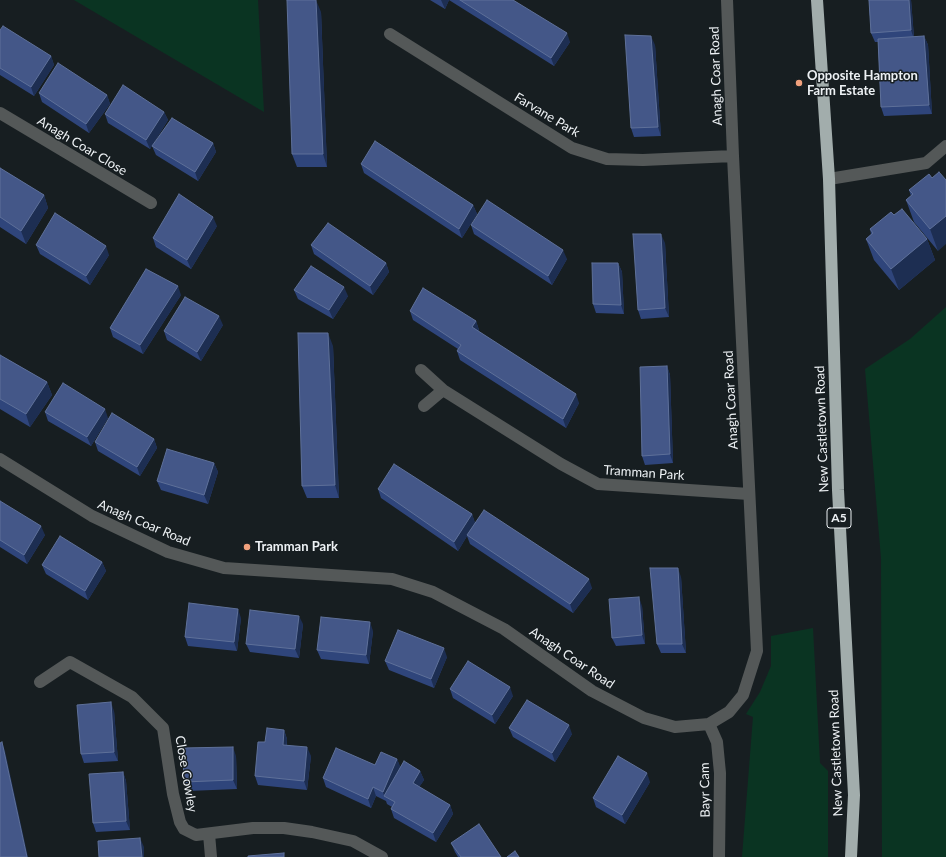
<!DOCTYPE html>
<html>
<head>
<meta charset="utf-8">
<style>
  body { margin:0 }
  canvas { display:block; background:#171e21 }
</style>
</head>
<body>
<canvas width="946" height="857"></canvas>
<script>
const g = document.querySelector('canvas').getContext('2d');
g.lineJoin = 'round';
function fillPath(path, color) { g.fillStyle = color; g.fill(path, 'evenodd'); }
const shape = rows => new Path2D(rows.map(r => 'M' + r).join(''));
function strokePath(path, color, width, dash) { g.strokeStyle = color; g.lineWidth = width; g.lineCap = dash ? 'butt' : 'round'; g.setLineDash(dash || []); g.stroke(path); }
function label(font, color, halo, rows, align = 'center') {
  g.font = font + ' Lato,sans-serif'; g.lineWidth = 3; g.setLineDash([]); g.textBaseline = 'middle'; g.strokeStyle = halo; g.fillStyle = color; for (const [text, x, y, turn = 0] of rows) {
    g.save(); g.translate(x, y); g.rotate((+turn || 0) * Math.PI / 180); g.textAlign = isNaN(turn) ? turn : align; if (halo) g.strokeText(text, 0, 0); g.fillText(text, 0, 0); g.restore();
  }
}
fillPath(shape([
  [74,0,258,0,264,112],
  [946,307,946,857,882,857,881,558,865,369,910,339],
  [813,628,820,763,828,771,828,857,742,857,753,717,746,714,760,692,771,666,771,636]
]), '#0a3422');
strokePath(shape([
  [390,34,572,148,607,159,643,160,733,156],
  [0,113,151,203],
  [829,179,926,163,946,146],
  [421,370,443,390,561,464,598,484,749,494],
  [424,406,443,390],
  [0,459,92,516,168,552,224,568,392,579,433,592,504,629,592,691,644,718,675,727,709,724,729,712,743,695,757,651,733,156,727,0],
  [40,682,70,662,132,697,163,728,173,794,180,822,184,829,196,835,253,828,284,828,312,832,353,841,382,857],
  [709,724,717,742,720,773,719,857],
  [209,834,211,857]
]), '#545858', 12);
strokePath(shape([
  [817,0,829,179,838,490,854,795,851,857]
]), '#a2adac', 12);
fillPath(shape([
  [430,0,513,0,570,42,554,66,449,0,445,9],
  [869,0,911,0,914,37,924,36,928,45,932,114,884,116,881,107,878,42,875,42,871,33],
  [321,12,327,167,297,167,292,154],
  [0,30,51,56,54,65,34,96,0,75],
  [655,45,661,136,634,137,631,128],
  [39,93,107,95,110,104,89,133,42,102],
  [164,112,168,120,150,149,108,123,105,114],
  [213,143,216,152,198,181,156,155,152,146],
  [361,164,473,205,477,214,462,238,364,173],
  [0,168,44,195,48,208,26,244,0,227],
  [932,178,938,251,914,222,906,200,911,196,909,190],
  [894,215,927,239,935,260,899,290,874,260,866,239,871,234,870,229],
  [471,225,567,259,552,285,474,234],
  [217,226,191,269,156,247,153,238],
  [665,243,669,317,641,319,638,310],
  [36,245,109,255,90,285,40,254],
  [311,245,386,263,389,272,373,295,314,254],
  [618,263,622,272,624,314,596,313,593,304],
  [294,290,348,296,333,319,298,299],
  [181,295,143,354,113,337,110,328],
  [410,311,476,321,479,330,478,331,579,403,566,428,460,360,457,351,458,349,413,320],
  [223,325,201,361,167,340,164,331],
  [333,346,339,498,307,498,302,486],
  [0,355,47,382,52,395,30,427,0,409],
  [667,366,670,375,673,463,645,465,642,456],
  [45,412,108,418,91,446,48,421],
  [154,439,157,448,140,476,98,451,95,442],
  [214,463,218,472,208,504,161,490,157,481],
  [378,489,472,514,475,523,592,588,573,613,470,544,467,536,458,551,381,498],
  [0,501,45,535,27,564,0,547],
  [102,562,106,571,88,600,46,574,42,565],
  [681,577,686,653,661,653,657,644],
  [642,606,645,644,616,646,612,638],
  [241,618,237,651,188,646,185,637],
  [303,624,299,658,250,652,246,644],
  [373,631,369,664,321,659,317,650],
  [447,657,434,688,389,670,385,661],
  [450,689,513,696,495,724,453,698],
  [114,711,118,761,84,763,81,754],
  [509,728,572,734,555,762,513,737],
  [284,730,287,739,287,745,311,756,307,790,258,785,255,776],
  [236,756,237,789,188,791,184,782],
  [397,759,400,767,420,771,424,780,419,787,450,805,453,814,436,842,394,818,391,809,392,807,387,804,386,801,376,796,371,808,326,787,323,778],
  [123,772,126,781,130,830,96,832,93,823],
  [650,782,625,824,596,807,593,798],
  [451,843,501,857,458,857,455,852]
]), '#2f457b');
fillPath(shape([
  [316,0,321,12,327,167,323,154],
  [441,0,449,0,445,9],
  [909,0,911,0,914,39,911,30],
  [567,33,570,42,554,66,551,58],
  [651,36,655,45,661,136,658,127],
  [924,36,928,45,932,114,929,105],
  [51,56,54,65,34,96,31,87],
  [107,95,110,104,89,133,86,124],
  [164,112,168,120,150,149,146,140],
  [213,143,216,152,198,181,195,172],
  [44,195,48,208,26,244,21,231],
  [473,205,477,214,462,238,459,229],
  [946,216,946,244,938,251,930,229],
  [213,217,217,226,191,269,187,260],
  [661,234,665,243,669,317,665,308],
  [927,239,935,260,899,290,891,269],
  [106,246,109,255,90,285,86,276],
  [563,250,567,259,552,285,548,276],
  [386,263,389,272,373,295,370,286],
  [618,263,622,272,624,314,621,305],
  [178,286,181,295,143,354,140,345],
  [344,287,348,296,333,319,329,310],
  [219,316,223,325,201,361,197,352],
  [476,321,479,330,475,336,472,327],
  [328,333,333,346,339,498,335,485],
  [667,366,670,375,673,463,670,454],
  [47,382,52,395,30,427,26,414],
  [576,394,579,403,566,428,563,419],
  [105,409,108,418,91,446,87,437],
  [154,439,157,448,140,476,137,467],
  [214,463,218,472,208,504,204,495],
  [472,514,475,523,458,551,454,542],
  [41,526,45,535,27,564,24,555],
  [102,562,106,571,88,600,85,591],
  [678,568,681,577,686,653,682,644],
  [589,579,592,588,573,613,570,604],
  [639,597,642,606,645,644,642,635],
  [238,609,241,618,237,651,234,642],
  [299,616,303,624,299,658,295,649],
  [370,622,373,631,369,664,366,655],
  [444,648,447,657,434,688,431,679],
  [510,687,513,696,495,724,492,715],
  [111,702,114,711,118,761,114,752],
  [569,725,572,734,555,762,552,753],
  [284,730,287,739,286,754,283,745],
  [2,742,5,751,28,857,27,857],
  [233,747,236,756,237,789,233,780],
  [307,747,311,756,307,790,304,781],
  [397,759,401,768,384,796,383,792],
  [420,771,424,780,416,792,413,783],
  [123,772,126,781,130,830,126,821],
  [647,773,650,782,625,824,622,815],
  [373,787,376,796,371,808,368,799],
  [450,805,453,814,436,842,433,833],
  [140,838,144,847,144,857,142,857]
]), '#1d2e52');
const building = shape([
  [287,0,316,0,323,154,292,154,287,0],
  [460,0,513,0,567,33,551,58,460,0],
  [869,0,909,0,911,30,871,33,869,0],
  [3,26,51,56,31,87,0,68,0,30,3,26],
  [625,35,651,36,658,127,631,128,625,35],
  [924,36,929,105,881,107,878,39,924,36],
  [58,63,107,95,86,124,39,93,58,63],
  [123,85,164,112,146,140,105,114,123,85],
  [172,118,213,143,195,172,152,146,172,118],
  [375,141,473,205,459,229,361,164,375,141],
  [0,168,44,195,21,231,0,217,0,168],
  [939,172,946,180,946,216,930,229,906,200,913,194,909,190,929,174,932,178,939,172],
  [179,194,213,217,187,260,153,238,179,194],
  [487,200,563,250,548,276,471,225,487,200],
  [902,209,927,239,891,269,866,239,873,233,870,229,891,212,894,215,902,209],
  [55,213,106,246,86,276,36,245,55,213],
  [328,223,386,263,370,286,311,245,328,223],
  [633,234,661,234,665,308,638,310,633,234],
  [592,263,618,263,621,305,593,304,592,263],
  [311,266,344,287,329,310,294,290,311,266],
  [146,269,178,286,140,345,110,328,146,269],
  [423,288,476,321,472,327,576,394,563,419,457,351,461,345,410,311,423,288],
  [185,297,219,316,197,352,164,331,185,297],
  [298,333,328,333,335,485,302,486,298,333],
  [0,355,47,382,26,414,0,399,0,355],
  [667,366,670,454,642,456,640,367,667,366],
  [63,383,105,409,87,437,45,412,63,383],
  [112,413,154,439,137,467,95,442,112,413],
  [167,449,214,463,204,495,157,481,167,449],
  [394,464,472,514,454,542,378,489,394,464],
  [0,501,41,526,24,555,0,540,0,501],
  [484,510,589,579,570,604,467,535,484,510],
  [60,536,102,562,85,591,42,565,60,536],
  [650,568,678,568,682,644,657,644,650,568],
  [639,597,642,635,612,638,609,599,639,597],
  [189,603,238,609,234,642,185,637,189,603],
  [250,610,299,616,295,649,246,644,250,610],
  [321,617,370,622,366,655,317,650,321,617],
  [398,630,444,648,431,679,385,661,398,630],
  [468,661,510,687,492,715,450,689,468,661],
  [527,700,569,725,552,753,509,728,527,700],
  [111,702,114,752,81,754,77,705,111,702],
  [267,728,284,730,283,745,307,747,304,781,255,776,258,742,265,742,267,728],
  [2,742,27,857,0,857,0,743,2,742],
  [233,747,233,780,184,782,183,748,233,747],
  [336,748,375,765,381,752,397,759,383,792,373,787,368,799,323,778,336,748],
  [618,756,647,773,622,815,593,798,618,756],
  [404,761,420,771,413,783,450,805,433,833,391,809,395,802,384,796,404,761],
  [123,772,126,821,93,823,89,774,123,772],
  [479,824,501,857,461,857,451,843,479,824],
  [140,838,142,857,99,857,98,841,140,838],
  [515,851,519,857,507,857,515,851],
  [284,853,284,857,248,857,248,856,284,853]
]);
fillPath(building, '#445788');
strokePath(building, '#5e7099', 1);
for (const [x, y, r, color] of [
  [799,83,4,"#f1a17d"],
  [247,547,4,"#f1a17d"]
]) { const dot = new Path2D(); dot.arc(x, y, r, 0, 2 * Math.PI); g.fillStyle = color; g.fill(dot); strokePath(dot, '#171e21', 1.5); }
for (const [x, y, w] of [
  [839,518,24]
]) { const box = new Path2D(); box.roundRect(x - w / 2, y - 10, w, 20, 3); g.fillStyle = '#171e21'; g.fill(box); strokePath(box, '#edf1f4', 1); }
label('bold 12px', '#edf1f4', null, [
  ["A5",839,518]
]);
label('13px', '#edf1f4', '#171e21', [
  ["Anagh Coar Road",716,76,-92],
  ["Farvane Park",547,115,31],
  ["Anagh Coar Close",82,146,31],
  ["Anagh Coar Road",731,400,-93],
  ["New Castletown Road",822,429,-92],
  ["Tramman Park",644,473,4],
  ["Anagh Coar Road",144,523,23],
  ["Anagh Coar Road",572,658,34],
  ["New Castletown Road",836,753,-92],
  ["Close Cowley",186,774,80],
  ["Bayr Cam",705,790,-91]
]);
label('bold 13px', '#edf1f4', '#171e21', [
  ["Opposite Hampton",807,76],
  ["Farm Estate",807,91],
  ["Tramman Park",255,547]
], 'left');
</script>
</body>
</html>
